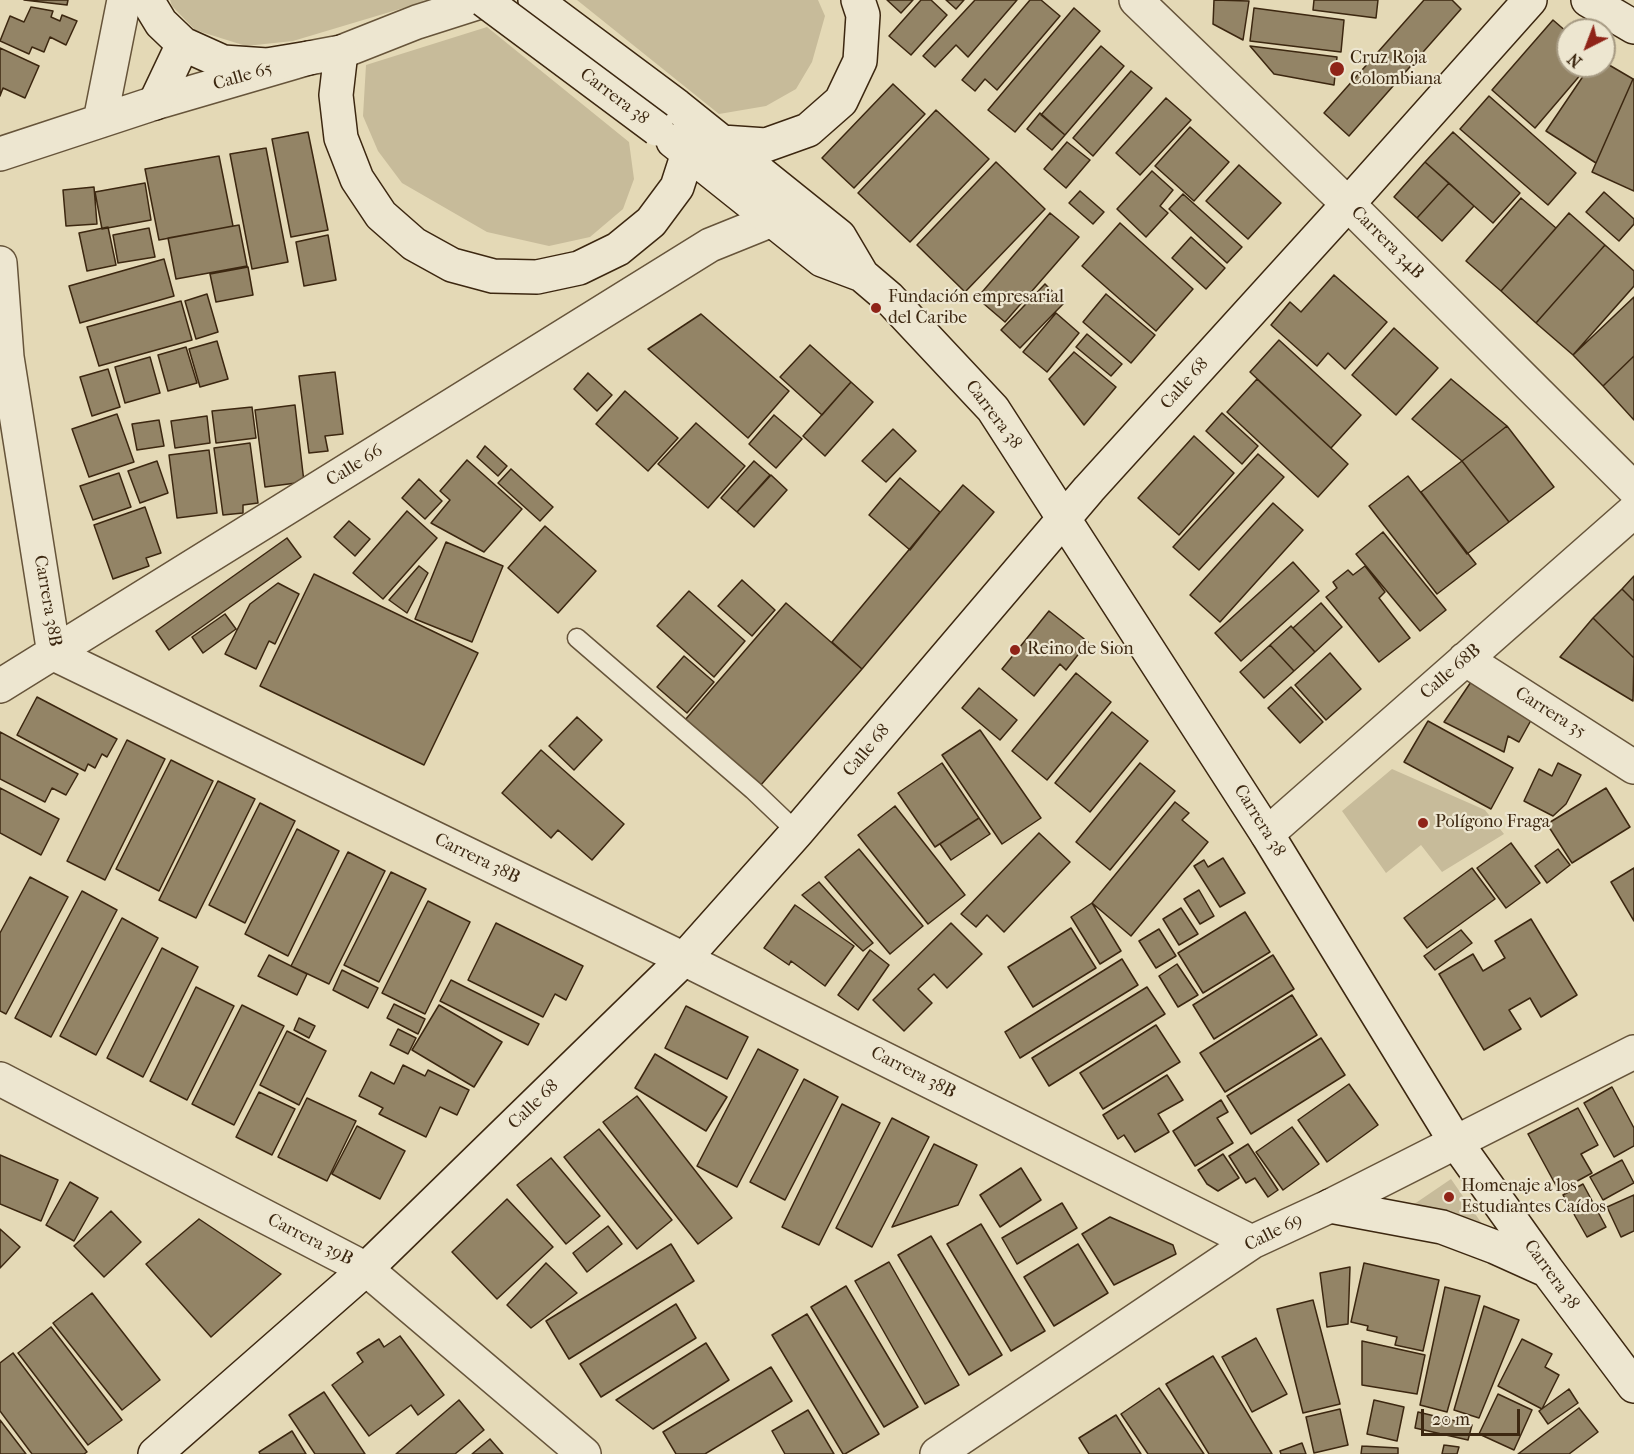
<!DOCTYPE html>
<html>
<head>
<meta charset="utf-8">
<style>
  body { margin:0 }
  #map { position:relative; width:1634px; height:1454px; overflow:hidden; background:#e4d9b6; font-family:"IM FELL French Canon",serif }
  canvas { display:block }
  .north { position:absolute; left:1556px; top:18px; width:60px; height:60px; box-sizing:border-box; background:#ede6d0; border:2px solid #a69a83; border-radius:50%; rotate:222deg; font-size:16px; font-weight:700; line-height:24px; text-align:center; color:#3c2710 }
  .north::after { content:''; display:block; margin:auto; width:21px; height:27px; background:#8f2418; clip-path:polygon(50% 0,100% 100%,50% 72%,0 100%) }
  .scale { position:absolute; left:1421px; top:1409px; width:99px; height:27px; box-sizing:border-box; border:3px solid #3c2710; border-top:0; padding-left:8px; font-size:18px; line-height:21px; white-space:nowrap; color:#3c2710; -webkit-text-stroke:4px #ede6d0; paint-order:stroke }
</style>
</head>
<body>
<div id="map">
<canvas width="1634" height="1454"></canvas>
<div class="north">N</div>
<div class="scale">20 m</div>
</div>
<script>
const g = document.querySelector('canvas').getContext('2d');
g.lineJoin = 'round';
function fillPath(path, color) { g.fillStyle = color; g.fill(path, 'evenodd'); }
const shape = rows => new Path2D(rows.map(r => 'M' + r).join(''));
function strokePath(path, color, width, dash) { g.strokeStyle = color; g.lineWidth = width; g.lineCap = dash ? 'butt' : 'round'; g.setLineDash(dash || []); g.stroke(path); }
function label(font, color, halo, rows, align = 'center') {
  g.font = font + ' "IM FELL French Canon",serif'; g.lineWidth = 4.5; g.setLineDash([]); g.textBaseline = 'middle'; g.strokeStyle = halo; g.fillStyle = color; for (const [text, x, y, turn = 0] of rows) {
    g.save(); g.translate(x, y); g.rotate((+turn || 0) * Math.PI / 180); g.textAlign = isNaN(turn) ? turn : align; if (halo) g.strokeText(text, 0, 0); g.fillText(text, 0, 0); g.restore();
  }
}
fillPath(shape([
  [170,0,430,0,293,41,246,46,195,30,172,6],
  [577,0,818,0,825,16,812,62,796,89,766,106,719,114],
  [487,27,629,142,634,179,623,209,590,237,549,246,487,232,402,183,378,151,363,116,366,65],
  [1392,769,1485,810,1504,834,1442,872,1421,845,1386,873,1342,811],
  [1451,1179,1489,1234,1404,1211]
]), '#c7bb9a');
const building = shape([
  [24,0,68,0,67,5,24,0],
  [887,0,913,0,901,13,887,0],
  [921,0,931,0,947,15,911,55,889,36,921,0],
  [946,0,964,0,956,9,946,0],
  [975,0,1017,0,968,57,956,45,935,67,923,56,975,0],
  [1030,0,1041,0,1060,16,997,90,985,79,975,91,962,80,1030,0],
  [1214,0,1249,1,1243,40,1213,24,1214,0],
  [1314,0,1378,0,1376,18,1313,10,1314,0],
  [1424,0,1452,0,1461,9,1349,136,1324,113,1424,0],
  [31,7,53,11,51,17,60,21,62,15,77,21,66,45,50,37,44,52,32,47,29,54,0,41,10,16,24,22,31,7],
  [1074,8,1100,31,1015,132,988,110,1074,8],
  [1254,8,1344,20,1341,52,1250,41,1254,8],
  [1553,20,1568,33,1568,66,1588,66,1535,128,1492,90,1553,20],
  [1101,46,1124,66,1065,135,1041,115,1101,46],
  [1250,46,1337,57,1334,85,1274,74,1250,46],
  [0,48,39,66,25,98,3,88,0,96,0,48],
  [1604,62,1633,79,1596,163,1546,131,1590,66,1604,66,1604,62],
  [1131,71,1152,88,1093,156,1073,138,1131,71],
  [1633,79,1634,79,1634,191,1592,172,1633,79],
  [893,84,925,114,854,188,822,158,893,84],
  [1489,96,1576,173,1548,205,1460,129,1489,96],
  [1166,98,1191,120,1140,175,1116,153,1166,98],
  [936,110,989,159,910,242,858,193,936,110],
  [1040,113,1065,135,1052,150,1027,129,1040,113],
  [1190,127,1229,162,1194,201,1155,166,1190,127],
  [308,132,328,230,291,237,272,139,308,132],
  [1453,132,1520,193,1493,223,1425,162,1453,132],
  [1067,142,1090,160,1066,188,1044,169,1067,142],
  [266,148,288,262,252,269,230,154,266,148],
  [219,156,233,226,159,240,145,169,219,156],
  [996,162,1045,209,965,292,917,245,996,162],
  [1425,162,1449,183,1417,218,1394,197,1425,162],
  [1239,165,1281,203,1248,239,1206,201,1239,165],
  [1152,171,1173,190,1160,206,1168,213,1146,237,1117,209,1152,171],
  [145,183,151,220,102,229,95,192,145,183],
  [1449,183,1474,206,1442,241,1417,218,1449,183],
  [94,187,97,224,66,226,63,190,94,187],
  [1080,191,1104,212,1093,224,1069,203,1080,191],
  [1604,192,1634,219,1634,224,1619,241,1586,212,1604,192],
  [1183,194,1242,247,1227,263,1169,209,1183,194],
  [1521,198,1556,228,1501,291,1466,261,1521,198],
  [1050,213,1079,237,1005,322,977,298,1050,213],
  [1569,213,1605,245,1536,323,1501,291,1569,213],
  [1120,223,1193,289,1156,331,1082,266,1120,223],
  [239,225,247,266,176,279,168,238,239,225],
  [108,227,116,265,87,271,79,233,108,227],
  [149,228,155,257,118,263,113,235,149,228],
  [328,235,336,280,304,286,296,242,328,235],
  [1191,237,1225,268,1206,289,1172,258,1191,237],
  [1605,245,1634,271,1634,286,1573,355,1536,323,1605,245],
  [164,259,174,296,80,323,69,286,164,259],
  [248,267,253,295,216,302,210,274,248,267],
  [1334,275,1387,322,1345,369,1328,353,1317,366,1271,325,1290,302,1301,312,1334,275],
  [1045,284,1064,303,1020,348,1001,330,1045,284],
  [207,294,218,332,196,339,185,301,207,294],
  [1106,294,1155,335,1131,363,1083,322,1106,294],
  [1634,297,1634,356,1603,386,1573,355,1634,297],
  [181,301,192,340,99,366,87,327,181,301],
  [1056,313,1079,333,1047,372,1023,352,1056,313],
  [701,314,789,391,748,438,648,349,701,314],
  [1394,328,1438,368,1396,415,1352,375,1394,328],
  [1087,334,1122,364,1111,376,1076,347,1087,334],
  [1279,340,1361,415,1331,448,1250,372,1279,340],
  [217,341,228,379,200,387,189,349,217,341],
  [810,345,851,382,822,415,780,377,810,345],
  [186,347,197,383,168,391,158,355,186,347],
  [1074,352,1116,387,1084,425,1049,379,1074,352],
  [1634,356,1634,420,1603,386,1634,356],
  [150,357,160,393,125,403,115,367,150,357],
  [108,369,120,407,92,416,80,377,108,369],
  [335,372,343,434,325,436,328,451,309,453,299,376,335,372],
  [588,373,612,395,597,411,574,389,588,373],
  [1257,379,1348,464,1318,497,1227,412,1257,379],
  [1451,379,1507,426,1462,461,1412,419,1451,379],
  [851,382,873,402,825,456,803,436,851,382],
  [625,391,678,438,648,471,596,424,625,391],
  [295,405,304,482,265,487,255,410,295,405],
  [252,407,256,438,216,443,212,411,252,407],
  [1222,413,1258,446,1242,464,1206,431,1222,413],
  [117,414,134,462,89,477,72,429,117,414],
  [774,415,802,439,776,468,749,444,774,415],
  [207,416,210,443,175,448,171,421,207,416],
  [159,420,164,446,137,450,132,424,159,420],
  [696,423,745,466,708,508,658,464,696,423],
  [1507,426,1554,487,1509,522,1462,461,1507,426],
  [893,429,916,451,886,482,862,461,893,429],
  [1194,436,1234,473,1179,535,1138,498,1194,436],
  [250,443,258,503,243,505,243,513,223,515,214,448,250,443],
  [485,446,507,466,498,476,477,457,485,446],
  [209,450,217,513,177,518,169,455,209,450],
  [1258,454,1284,477,1199,570,1173,547,1258,454],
  [467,460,522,509,484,552,431,523,450,500,440,491,467,460],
  [157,461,168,493,140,503,128,471,157,461],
  [754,461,770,475,737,512,721,498,754,461],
  [1462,461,1509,522,1467,554,1421,492,1462,461],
  [511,469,553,507,540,521,498,483,511,469],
  [119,473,131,507,93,520,80,486,119,473],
  [771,475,787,490,754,527,737,512,771,475],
  [1408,476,1476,564,1437,594,1369,506,1408,476],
  [900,478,940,512,910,550,869,515,900,478],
  [419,479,442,501,425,519,402,498,419,479],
  [963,485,994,512,862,669,832,642,963,485],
  [1273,503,1303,530,1220,622,1190,595,1273,503],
  [145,507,161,553,146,558,149,566,113,579,94,525,145,507],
  [407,511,437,538,383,599,353,573,407,511],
  [349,521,370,539,355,556,334,537,349,521],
  [545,526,596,571,558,613,508,568,545,526],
  [1383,532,1446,610,1420,631,1356,554,1383,532],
  [287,538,301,557,169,650,156,631,287,538],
  [446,542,503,566,472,642,415,619,446,542],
  [1293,562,1319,591,1241,661,1215,633,1293,562],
  [419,566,428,573,407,613,389,600,419,566],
  [1365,566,1385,592,1379,598,1410,638,1379,662,1326,597,1337,588,1333,582,1348,570,1353,575,1365,566],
  [314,574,478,653,424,765,260,686,314,574],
  [1634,576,1634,601,1622,589,1634,576],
  [742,580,775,610,752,636,718,606,742,580],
  [278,583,299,594,275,644,269,641,256,669,225,654,250,604,278,583],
  [1622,589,1634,601,1634,658,1593,618,1622,589],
  [689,591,745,641,714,677,657,626,689,591],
  [786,603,862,669,760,786,685,720,786,603],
  [1321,603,1342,627,1315,652,1293,628,1321,603],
  [1049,611,1088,642,1066,670,1060,664,1034,696,1002,669,1049,611],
  [225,614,236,629,203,653,192,637,225,614],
  [1593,618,1634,658,1633,701,1560,657,1593,618],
  [1291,626,1315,652,1294,671,1270,645,1291,626],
  [1270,645,1294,671,1264,698,1240,672,1270,645],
  [1330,653,1361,689,1326,720,1295,685,1330,653],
  [684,656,714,682,687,713,657,687,684,656],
  [1076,673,1111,702,1047,780,1012,751,1076,673],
  [1475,676,1535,713,1519,742,1508,736,1504,752,1444,722,1475,676],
  [1291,687,1323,722,1300,743,1268,708,1291,687],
  [979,688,1017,720,1000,740,962,708,979,688],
  [37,697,117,739,107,757,102,754,95,768,88,764,85,771,17,735,37,697],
  [1112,712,1148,741,1090,812,1055,783,1112,712],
  [577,717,602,740,574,770,549,746,577,717],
  [1428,721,1513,768,1491,809,1404,762,1428,721],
  [980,730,1041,818,1002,844,942,755,980,730],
  [0,732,78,774,66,795,52,788,45,802,0,779,0,732],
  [127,740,165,759,105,880,67,861,127,740],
  [541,750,624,824,592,860,558,830,551,838,502,793,541,750],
  [171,760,213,781,159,891,116,869,171,760],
  [942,763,979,818,935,847,898,793,942,763],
  [1140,763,1175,791,1110,870,1076,842,1140,763],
  [1558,763,1581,775,1566,804,1553,816,1524,801,1539,769,1552,776,1558,763],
  [218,781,255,799,196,918,159,900,218,781],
  [0,788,59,819,41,855,0,833,0,788],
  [1606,788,1630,827,1572,863,1547,824,1606,788],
  [1175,802,1189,813,1182,820,1208,842,1131,936,1092,903,1175,802],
  [260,803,295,821,245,923,209,905,260,803],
  [895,806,965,895,928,924,858,835,895,806],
  [979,818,990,834,951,860,940,844,979,818],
  [297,829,339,851,288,956,245,934,297,829],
  [1039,833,1070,862,1004,932,987,915,976,927,961,914,1039,833],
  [1511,843,1540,883,1506,908,1477,868,1511,843],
  [859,849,923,926,890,954,825,877,859,849],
  [1558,849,1570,865,1547,883,1535,866,1558,849],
  [348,852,385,871,329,984,291,966,348,852],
  [1223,858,1245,893,1220,907,1194,866,1204,860,1208,867,1223,858],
  [1472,868,1495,899,1427,948,1404,918,1472,868],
  [1634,868,1634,921,1611,882,1634,868],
  [391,872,426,889,379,982,344,965,391,872],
  [30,877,68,897,6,1014,0,1011,0,933,30,877],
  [819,882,873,943,863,951,802,895,819,882],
  [1199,890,1214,916,1200,924,1184,899,1199,890],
  [82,891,117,910,51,1037,15,1018,82,891],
  [428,901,470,922,425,1014,382,993,428,901],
  [1092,903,1121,951,1100,964,1071,917,1092,903],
  [795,905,854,946,825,986,791,961,789,965,764,948,795,905],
  [1181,908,1198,934,1179,945,1163,919,1181,908],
  [1245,912,1270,952,1203,993,1178,953,1245,912],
  [122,918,158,938,96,1055,60,1036,122,918],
  [1531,919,1577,995,1541,1017,1530,998,1509,1010,1521,1029,1484,1050,1439,974,1473,954,1483,971,1505,958,1495,941,1531,919],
  [496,923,583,966,566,1000,555,994,543,1017,468,980,496,923],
  [951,923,982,954,947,988,934,974,918,989,932,1003,904,1031,873,1000,951,923],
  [1071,928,1096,968,1033,1007,1008,967,1071,928],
  [1159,929,1176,956,1156,968,1139,941,1159,929],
  [1461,930,1472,943,1435,970,1424,956,1461,930],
  [162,948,198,967,143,1077,107,1058,162,948],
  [870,950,889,965,858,1010,838,995,870,950],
  [269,955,307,974,297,995,258,976,269,955],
  [1273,955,1294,989,1214,1039,1193,1005,1273,955],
  [1122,959,1138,985,1020,1058,1005,1032,1122,959],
  [1177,964,1198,995,1178,1007,1159,976,1177,964],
  [342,970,378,988,368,1008,333,990,342,970],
  [451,980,539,1024,528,1045,440,1001,451,980],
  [196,987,234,1006,187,1100,150,1081,196,987],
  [1147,987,1165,1014,1049,1086,1032,1058,1147,987],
  [1292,995,1317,1035,1225,1092,1200,1053,1292,995],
  [394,1004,425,1019,418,1034,387,1018,394,1004],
  [242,1005,284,1026,234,1125,192,1104,242,1005],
  [439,1005,502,1042,474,1087,412,1050,439,1005],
  [686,1006,748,1037,727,1079,665,1048,686,1006],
  [299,1018,315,1026,309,1038,294,1030,299,1018],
  [1156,1025,1180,1062,1103,1109,1080,1073,1156,1025],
  [398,1029,416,1038,408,1054,390,1045,398,1029],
  [287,1031,326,1051,299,1105,260,1085,287,1031],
  [1321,1038,1345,1075,1251,1134,1227,1096,1321,1038],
  [758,1049,798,1070,737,1187,697,1166,758,1049],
  [655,1054,727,1097,706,1131,635,1088,655,1054],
  [403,1065,425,1076,428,1070,469,1090,457,1115,440,1107,426,1137,379,1114,383,1108,359,1096,371,1072,394,1084,403,1065],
  [1167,1075,1183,1100,1158,1114,1169,1132,1135,1152,1124,1135,1118,1139,1103,1115,1167,1075],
  [804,1079,838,1097,785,1200,750,1182,804,1079],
  [1349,1084,1378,1125,1327,1162,1298,1120,1349,1084],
  [1612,1087,1634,1128,1634,1146,1614,1157,1584,1103,1612,1087],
  [259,1092,295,1109,272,1155,236,1137,259,1092],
  [637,1096,732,1218,698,1244,603,1122,637,1096],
  [307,1098,356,1121,327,1181,278,1157,307,1098],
  [1221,1100,1228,1112,1217,1118,1233,1143,1195,1166,1173,1131,1221,1100],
  [842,1104,880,1123,819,1245,782,1227,842,1104],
  [1578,1108,1598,1145,1581,1154,1592,1173,1559,1191,1528,1134,1578,1108],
  [892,1118,929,1137,872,1247,836,1228,892,1118],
  [357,1126,405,1151,380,1199,332,1174,357,1126],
  [1292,1127,1319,1164,1283,1190,1256,1152,1292,1127],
  [599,1129,672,1220,637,1249,564,1157,599,1129],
  [934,1144,977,1165,958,1205,892,1227,934,1144],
  [1248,1144,1278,1190,1268,1197,1255,1178,1246,1183,1229,1156,1248,1144],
  [1223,1154,1239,1178,1218,1191,1207,1184,1198,1170,1223,1154],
  [0,1155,58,1180,41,1221,0,1204,0,1155],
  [551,1158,600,1216,566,1244,517,1185,551,1158],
  [1622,1160,1634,1183,1603,1200,1590,1177,1622,1160],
  [1021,1168,1041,1200,1000,1227,980,1195,1021,1168],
  [70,1182,98,1198,74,1241,46,1225,70,1182],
  [1583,1184,1606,1227,1587,1237,1563,1195,1583,1184],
  [1634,1195,1634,1231,1621,1237,1607,1207,1634,1195],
  [507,1199,553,1247,497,1299,452,1252,507,1199],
  [1062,1203,1077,1228,1017,1264,1002,1238,1062,1203],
  [111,1211,141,1242,104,1277,74,1246,111,1211],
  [1110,1217,1173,1245,1176,1254,1114,1285,1082,1234,1110,1217],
  [199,1219,281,1274,211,1337,146,1264,199,1219],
  [981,1224,1045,1331,1011,1351,947,1244,981,1224],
  [608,1226,622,1244,587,1272,573,1253,608,1226],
  [0,1229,20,1247,0,1268,0,1229],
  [931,1236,1002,1355,969,1375,898,1255,931,1236],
  [671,1244,694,1281,569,1359,546,1321,671,1244],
  [1078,1244,1108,1293,1054,1326,1024,1277,1078,1244],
  [889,1262,959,1385,925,1404,855,1281,889,1262],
  [546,1263,577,1293,531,1328,507,1305,546,1263],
  [1364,1263,1439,1280,1423,1351,1395,1345,1397,1337,1367,1330,1368,1326,1351,1322,1364,1263],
  [1350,1267,1348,1324,1327,1327,1320,1273,1350,1267],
  [846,1286,918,1407,884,1427,811,1307,846,1286],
  [1445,1287,1480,1296,1447,1412,1420,1405,1445,1287],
  [92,1293,160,1380,122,1410,53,1323,92,1293],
  [1313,1300,1340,1404,1303,1413,1277,1309,1313,1300],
  [676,1304,696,1338,601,1397,580,1364,676,1304],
  [1484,1306,1519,1320,1479,1418,1454,1410,1484,1306],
  [807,1314,879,1434,845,1454,843,1454,772,1335,807,1314],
  [51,1327,122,1420,88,1445,18,1353,51,1327],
  [400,1336,444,1395,418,1415,411,1405,369,1436,332,1385,363,1362,357,1353,379,1339,384,1347,400,1336],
  [1256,1338,1287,1394,1252,1412,1222,1357,1256,1338],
  [1522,1339,1552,1354,1545,1367,1559,1375,1542,1409,1498,1386,1522,1339],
  [1362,1341,1425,1355,1417,1394,1362,1385,1362,1341],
  [706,1343,729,1380,653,1429,616,1400,706,1343],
  [13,1353,87,1452,84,1454,32,1454,0,1411,0,1363,13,1353],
  [1213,1356,1272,1454,1209,1454,1166,1384,1213,1356],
  [771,1367,792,1401,705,1454,676,1454,663,1432,771,1367],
  [1159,1388,1204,1454,1148,1454,1121,1414,1159,1388],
  [1569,1389,1578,1403,1548,1424,1539,1411,1569,1389],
  [324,1392,365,1454,315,1454,289,1415,324,1392],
  [1498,1394,1532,1410,1514,1450,1479,1434,1498,1394],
  [459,1400,484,1430,455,1454,396,1454,459,1400],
  [1374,1400,1404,1407,1397,1441,1367,1434,1374,1400],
  [1579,1408,1598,1432,1569,1454,1518,1454,1579,1408],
  [1340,1409,1348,1445,1314,1453,1306,1417,1340,1409],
  [808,1410,834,1454,785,1454,772,1431,808,1410],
  [1418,1412,1472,1425,1468,1440,1415,1428,1418,1412],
  [1116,1415,1141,1454,1089,1454,1079,1438,1116,1415],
  [0,1420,26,1454,0,1454,0,1420],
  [292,1431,306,1454,260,1454,259,1452,292,1431],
  [490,1439,503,1454,472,1454,490,1439],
  [1302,1443,1306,1454,1281,1454,1280,1451,1302,1443],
  [1444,1445,1459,1447,1457,1454,1442,1454,1444,1445],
  [1362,1446,1398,1448,1398,1454,1361,1454,1362,1446]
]);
fillPath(building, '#938466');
strokePath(building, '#3c2710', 1.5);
const lane = shape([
  [577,638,753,790,797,832]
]);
const street = shape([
  [1136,0,1348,204,1634,489],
  [100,121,124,0],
  [0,154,155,103,309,58,341,52,417,22,486,0],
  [0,263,7,357,54,654,684,959,1252,1242],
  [1465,659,1634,767],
  [0,686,710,245,772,220],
  [1267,834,1634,511],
  [0,1079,366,1269,584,1454],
  [937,1454,1252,1242,1330,1206,1634,1052]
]);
const secondary = shape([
  [147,0,161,23,183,44,223,62,267,65,309,58],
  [535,0,677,106,839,236,862,275,889,298,993,409,1267,834,1455,1141,1547,1270,1634,1386],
  [1588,0,1634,27],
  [341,52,336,95,341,138,357,179,381,215,414,244,452,265,493,276,537,277,579,268,618,249,651,222,677,187,688,153],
  [155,103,183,44],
  [673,141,822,260,862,275],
  [722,142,766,145,808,130,841,101,860,61,863,15,858,0],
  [1330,1206,1442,1227,1495,1247,1546,1270],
  [155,1454,366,1269,684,959,797,832,1089,489,1348,204,1530,0]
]);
strokePath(lane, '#66543a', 21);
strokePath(street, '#66543a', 36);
strokePath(secondary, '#3c2710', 36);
strokePath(lane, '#ede6d0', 18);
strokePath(street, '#ede6d0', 33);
strokePath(secondary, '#ede6d0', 33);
const secondaryBridge = shape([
  [484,0,657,129]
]);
strokePath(secondaryBridge, '#3c2710', 36, []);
strokePath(secondaryBridge, '#ede6d0', 33);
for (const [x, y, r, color] of [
  [1337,69,8,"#8f2418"],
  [876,308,6,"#8f2418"],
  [1015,650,6,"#8f2418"],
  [1423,823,6,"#8f2418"],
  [1449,1197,6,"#8f2418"]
]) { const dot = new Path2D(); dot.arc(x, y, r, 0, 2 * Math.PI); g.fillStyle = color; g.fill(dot); strokePath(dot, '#ede6d0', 2); }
label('18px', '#3c2710', '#ede6d0', [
  ["Cruz Roja",1350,59],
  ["Colombiana",1350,80],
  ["Fundación empresarial",888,298],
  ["del Caribe",888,319],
  ["Reino de Sion",1027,650],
  ["Polígono Fraga",1435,823],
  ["Homenaje a los",1461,1187],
  ["Estudiantes Caídos",1461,1208]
], 'left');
label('18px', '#3c2710', '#ede6d0', [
  ["Calle 65",243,77,-16],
  ["Carrera 38",614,97,37],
  ["Carrera 34B",1387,243,45],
  ["Calle 68",1185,384,-48],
  ["Carrera 38",993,415,53],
  ["Calle 66",355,466,-32],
  ["Carrera 38B",47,601,80],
  ["Calle 68B",1451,672,-41],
  ["Carrera 35",1550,713,32],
  ["Calle 68",867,751,-50],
  ["Carrera 38",1259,821,58],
  ["Carrera 38B",477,859,26],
  ["Carrera 38B",913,1073,27],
  ["Calle 68",534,1105,-44],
  ["Calle 69",1274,1233,-27],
  ["Carrera 39B",310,1240,27],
  ["Carrera 38",1551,1275,54]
]);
</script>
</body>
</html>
